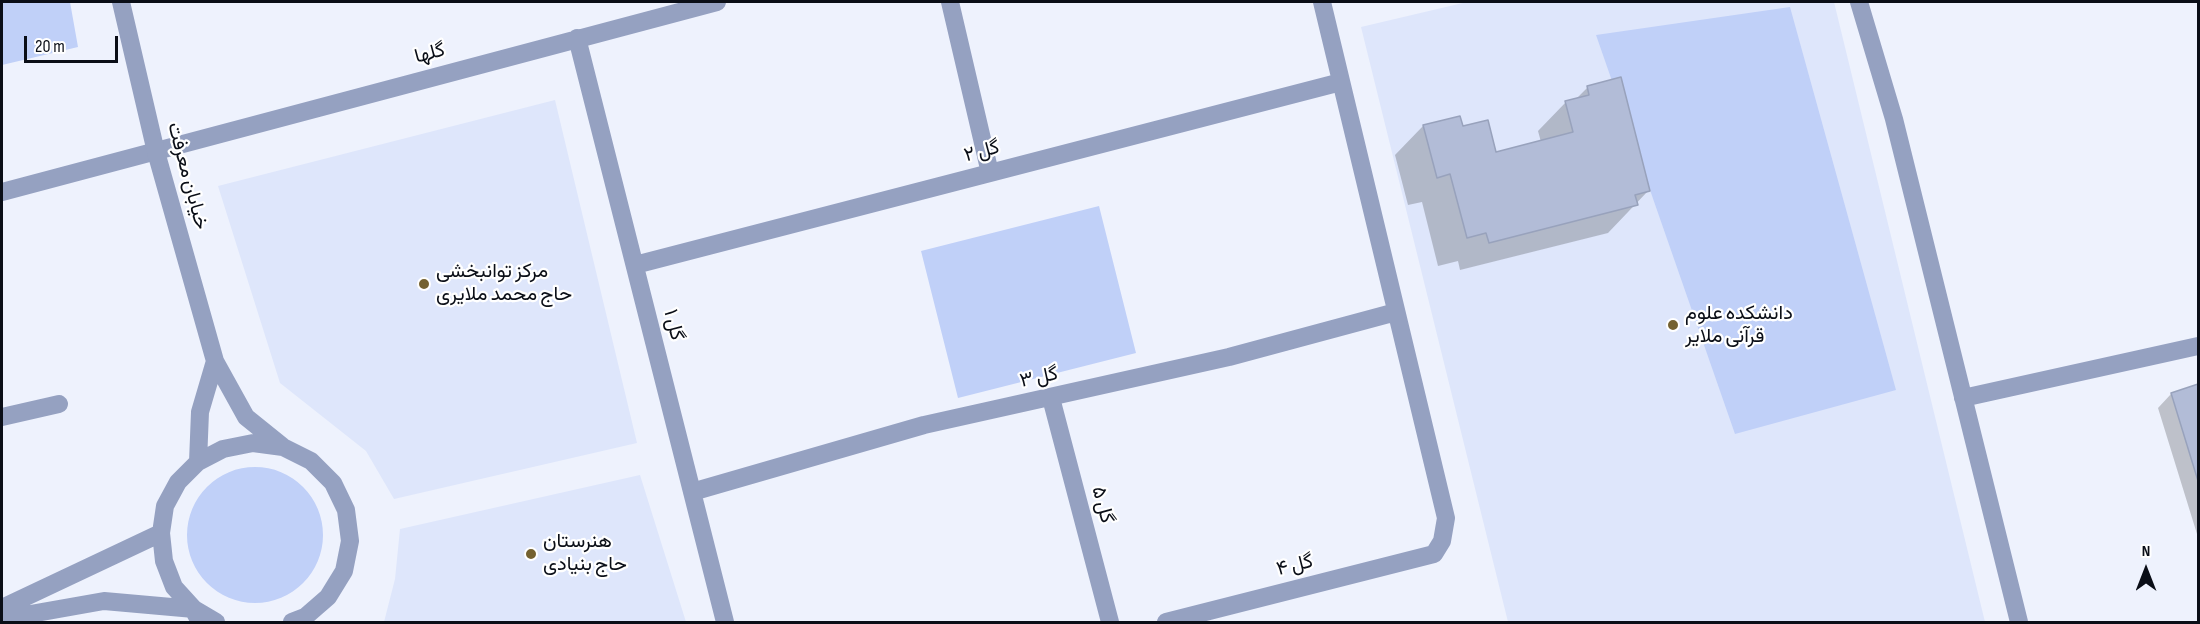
<!DOCTYPE html>
<html>
<head>
<meta charset="utf-8">
<style>
  body { margin:0 }
  #map { position:relative; width:2200px; height:624px; overflow:hidden; background:#eef2fd; font-family:"Sofia Sans Condensed",sans-serif }
  canvas { display:block }
  .frame { position:absolute; inset:0; border:3px solid #0a0e17; pointer-events:none }
  .north { position:absolute; left:2116px; top:540px; width:60px; height:60px; -webkit-text-stroke:4px #fff; paint-order:stroke; rotate:0deg; font-size:16px; font-weight:700; line-height:24px; text-align:center; color:#0a0e17 }
  .north::after { content:''; display:block; margin:auto; width:21px; height:27px; background:#0a0e17; clip-path:polygon(50% 0,100% 100%,50% 72%,0 100%) }
  .scale { position:absolute; left:24px; top:36px; width:94px; height:27px; box-sizing:border-box; border:3px solid #0a0e17; border-top:0; padding-left:8px; font-size:18px; line-height:21px; white-space:nowrap; color:#0a0e17; -webkit-text-stroke:4px #fff; paint-order:stroke }
</style>
</head>
<body>
<div id="map">
<canvas width="2200" height="624"></canvas>
<div class="frame"></div>
<div class="north">N</div>
<div class="scale">20 m</div>
</div>
<script>
const g = document.querySelector('canvas').getContext('2d');
g.lineJoin = 'round';
function fillPath(path, color) { g.fillStyle = color; g.fill(path, 'evenodd'); }
const shape = rows => new Path2D(rows.map(r => 'M' + r).join(''));
function strokePath(path, color, width, dash) { g.strokeStyle = color; g.lineWidth = width; g.lineCap = dash ? 'butt' : 'round'; g.setLineDash(dash || []); g.stroke(path); }
function label(font, color, halo, rows, align = 'center') {
  g.font = font + ' "Sofia Sans Condensed",Vazirmatn,sans-serif'; g.lineWidth = 4.5; g.setLineDash([]); g.textBaseline = 'middle'; g.strokeStyle = halo; g.fillStyle = color; for (const [text, x, y, turn = 0] of rows) {
    g.save(); g.translate(x, y); g.rotate((+turn || 0) * Math.PI / 180); g.textAlign = isNaN(turn) ? turn : align; if (halo) g.strokeText(text, 0, 0); g.fillText(text, 0, 0); g.restore();
  }
}
fillPath(shape([
  [1467,2,1834,2,1985,622,1508,622,1361,27],
  [555,100,637,443,394,499,366,451,280,383,218,186],
  [640,475,686,622,384,622,395,579,400,529]
]), '#dee6fb');
fillPath(shape([
  [2,2,70,2,78,47,2,65],
  [1790,7,1896,390,1735,434,1596,35],
  [1099,206,1136,353,958,398,921,251],
  '187 535a68 68 0 1 1 136 0a68 68 0 1 1-136 0Z'
]), '#c0d0f8');
fillPath(shape([
  [1588,87,1648,191,1608,233,1460,270,1458,261,1438,266,1422,202,1408,205,1395,155,1423,126,1462,128,1495,154,1541,142,1538,131,1566,102,1575,100],
  [2198,385,2198,533,2197,534,2158,408,2171,394]
]), '#0003');
const building = shape([
  [1621,77,1650,191,1635,195,1638,205,1489,243,1486,233,1467,238,1450,174,1437,178,1423,125,1460,116,1463,126,1488,120,1496,152,1573,132,1565,101,1589,95,1587,86,1621,77],
  [2198,384,2198,481,2171,393,2198,384]
]);
fillPath(building, '#b2bcd7');
strokePath(building, '#98a2bc', 1.5);
strokePath(shape([
  [950,2,990,173],
  [1859,2,1894,119,2019,622],
  [577,38,725,622],
  [2,192,717,2],
  [635,265,1341,82],
  [1051,398,1110,622],
  [1963,398,2198,346],
  [2,417,59,404],
  [692,492,924,425,1229,357,1396,312],
  [1166,622,1434,554,1442,541,1446,518,1322,2]
]), '#95a1c1', 18);
strokePath(shape([
  [121,2,156,152,215,361],
  [198,462,200,412,215,361,246,417,282,446],
  [2,608,161,533],
  [2,619,104,601,194,609,196,615],
  [216,622,194,609,174,587,164,561,161,533,165,506,178,482,198,462,223,449,253,443,283,447,311,461,333,483,346,510,350,541,344,571,328,597,305,617,292,622]
]), '#95a1c1', 18);
for (const [x, y, r, color] of [
  [424,284,6,"#746130"],
  [1673,325,6,"#746130"],
  [531,554,6,"#746130"]
]) { const dot = new Path2D(); dot.arc(x, y, r, 0, 2 * Math.PI); g.fillStyle = color; g.fill(dot); strokePath(dot, '#fff', 2); }
label('20px', '#0a0e17', '#fff', [
  ["گلها",430,54,-15],
  ["گل ۲",982,152,-15],
  ["خیابان معرفت",187,176,75],
  ["گل ۱",673,325,76],
  ["گل ۳",1039,378,-12],
  ["گل ۵",1102,505,75],
  ["گل ۴",1295,566,-14]
]);
label('20px', '#0a0e17', '#fff', [
  ["مرکز توانبخشی",436,272],
  ["حاج محمد ملایری",436,295],
  ["دانشکده علوم",1685,314],
  ["قرآنی ملایر",1685,337],
  ["هنرستان",543,542],
  ["حاج بنیادی",543,565]
], 'left');
</script>
</body>
</html>
